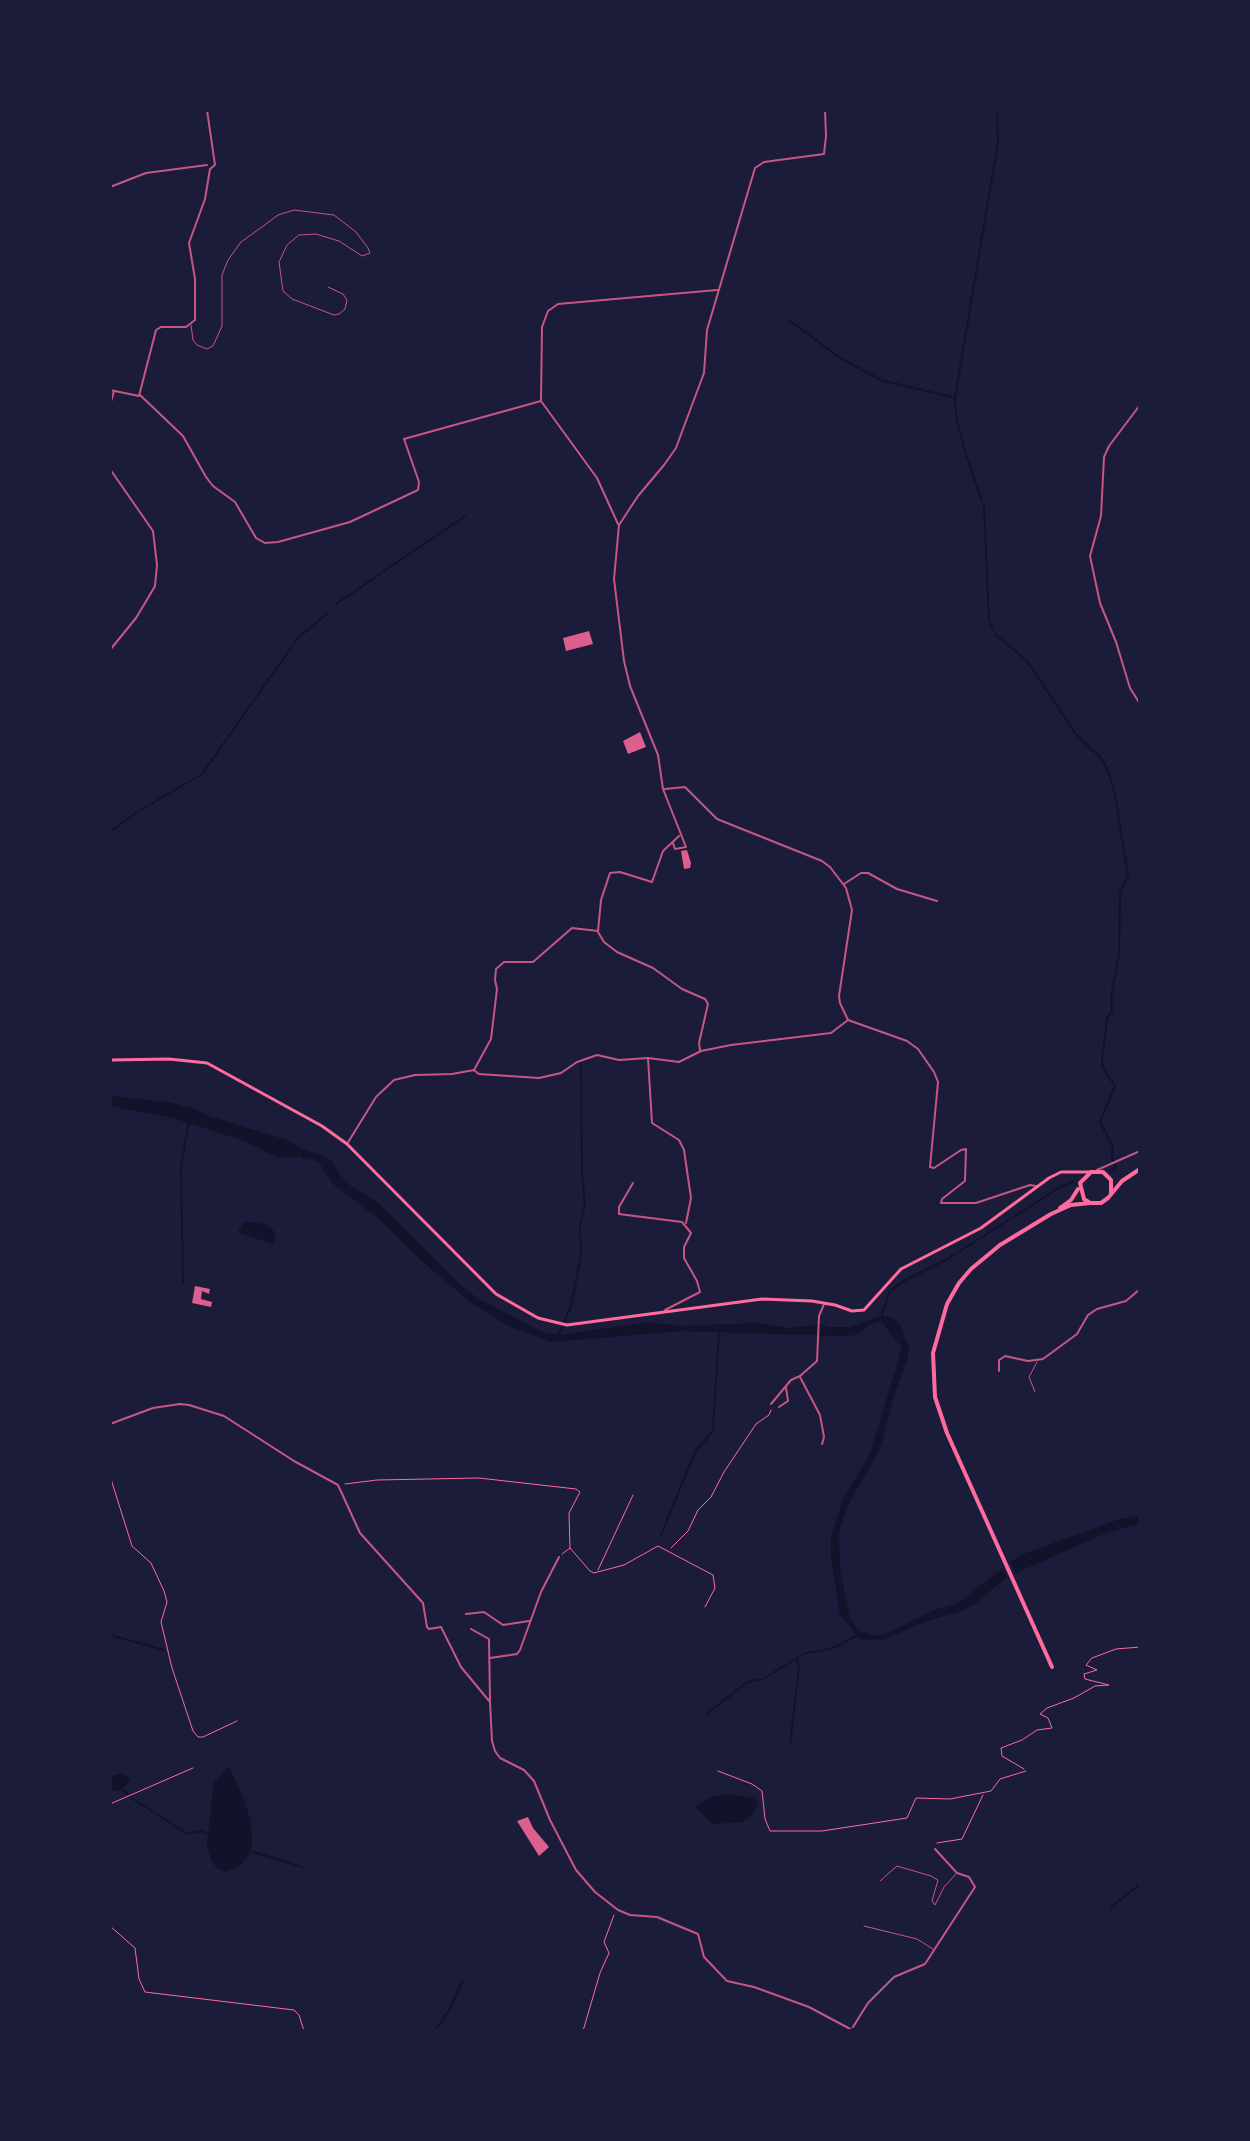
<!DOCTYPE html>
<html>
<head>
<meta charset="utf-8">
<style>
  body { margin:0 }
  #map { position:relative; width:1250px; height:2141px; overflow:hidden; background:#1b1b3a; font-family:Roboto,sans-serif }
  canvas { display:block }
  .frame { position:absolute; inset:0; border:112px solid #1b1b3a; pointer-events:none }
</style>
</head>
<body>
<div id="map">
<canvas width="1250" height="2141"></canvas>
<div class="frame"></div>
</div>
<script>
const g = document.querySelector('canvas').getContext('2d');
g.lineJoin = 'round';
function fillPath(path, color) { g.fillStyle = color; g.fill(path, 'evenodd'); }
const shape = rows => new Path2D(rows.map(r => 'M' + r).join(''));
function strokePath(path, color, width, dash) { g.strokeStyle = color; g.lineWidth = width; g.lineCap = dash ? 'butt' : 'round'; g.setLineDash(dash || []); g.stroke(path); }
fillPath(shape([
  [110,1096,168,1102,195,1109,209,1116,290,1141,303,1150,321,1155,332,1162,341,1176,352,1187,376,1201,464,1288,479,1299,544,1333,559,1335,648,1322,679,1326,759,1323,790,1328,822,1324,828,1327,851,1327,880,1316,892,1317,901,1326,909,1348,907,1362,896,1389,880,1449,847,1507,839,1532,840,1569,850,1619,860,1631,875,1636,888,1633,934,1610,957,1604,1003,1568,1007,1577,972,1606,959,1612,924,1622,883,1640,860,1639,840,1615,831,1558,831,1536,843,1499,870,1454,902,1348,881,1321,873,1323,856,1335,841,1336,682,1331,551,1342,509,1326,471,1303,422,1261,378,1218,333,1184,319,1163,309,1157,304,1160,301,1157,279,1158,242,1140,173,1118,110,1106],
  [253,1222,267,1225,274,1231,275,1242,271,1244,238,1232,243,1223],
  [1140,1515,1140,1524,1106,1533,1016,1573,1010,1562,1021,1555,1117,1520],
  [229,1767,244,1799,251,1822,252,1843,249,1855,241,1865,226,1872,218,1869,212,1862,207,1844,214,1783],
  [122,1773,130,1779,128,1784,119,1790,112,1791,110,1788,111,1776],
  [734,1795,754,1798,759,1805,751,1816,742,1822,713,1824,695,1807,712,1796]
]), '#12122b');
strokePath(shape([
  [789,320,840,358,881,380,955,398],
  [965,451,956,417,955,398,998,142,997,110],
  [966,455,982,501],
  [984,505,989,620,993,630],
  [336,604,465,516],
  [995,634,1027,661,1075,733,1102,759,1108,770,1115,795,1128,875,1120,893,1119,953,1111,998,1112,1012,1107,1018,1102,1059,1103,1068,1115,1086,1100,1122,1113,1147,1112,1158,1116,1167,1110,1171],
  [110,832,134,814,202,774,298,638,327,614],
  [183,1283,181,1167,189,1121],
  [881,1318,889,1293,900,1283,946,1260,1062,1186,1073,1182],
  [559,1334,571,1306,581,1255,580,1226,585,1204,582,1175,581,1062],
  [661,1535,695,1452,713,1431,719,1331],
  [110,1635,164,1650],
  [707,1714,747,1682,763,1679,805,1653,831,1649,858,1635],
  [790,1743,799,1670,797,1658],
  [121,1788,133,1799,188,1834,202,1831,211,1835],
  [250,1851,302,1867],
  [1111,1907,1140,1884],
  [435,2031,449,2010,462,1982]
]), '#12122b', 2);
fillPath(shape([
  [589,631,593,644,566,651,563,638],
  [640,732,646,747,628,754,623,741],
  [687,850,691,863,690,868,684,869,681,851],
  [195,1286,210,1289,209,1294,202,1291,201,1299,212,1302,211,1307,192,1303],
  [528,1817,533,1828,549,1847,539,1856,517,1821]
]), '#dd5f8e');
strokePath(shape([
  [110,1476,132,1546,151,1563,164,1591,167,1602,161,1622,172,1668,193,1731,198,1737,203,1737,237,1721],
  [345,1484,377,1480,479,1478,576,1489,580,1492,569,1513,570,1548],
  [671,1548,688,1531,698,1510,711,1497,724,1472,756,1424,769,1415,771,1410],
  [562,1554,570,1548,590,1571,594,1573,624,1565,658,1546,713,1575,715,1588,705,1607],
  [598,1570,633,1495],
  [1024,1769,1002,1756,1001,1748,1022,1740,1037,1730,1052,1728,1048,1718,1040,1714,1047,1708,1074,1698,1095,1686,1109,1685,1085,1679,1084,1674,1097,1670,1086,1665,1092,1658,1116,1649,1140,1647],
  [718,1771,752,1784,762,1791,765,1819,770,1831,822,1831,907,1818,916,1798,950,1799,991,1791,1000,1779,1026,1771],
  [110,1804,193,1768],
  [937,1843,962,1839,983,1795],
  [110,1926,135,1948,139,1979,145,1992,294,2010,299,2015,304,2031],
  [583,2031,600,1973,609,1953,604,1942,614,1915]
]), '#ff6b9d', 1);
strokePath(shape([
  [191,325,193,340,197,345,207,349,213,346,222,326,222,275,228,260,241,242,266,224,278,215,294,210,334,215,356,232,368,248,370,253,362,256,339,241,316,234,299,235,287,245,279,262,283,291,292,299,334,315,339,314,345,309,347,300,343,294,328,287],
  [1035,1392,1029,1377,1037,1362],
  [880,1881,897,1866,931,1876,938,1880,932,1901,935,1905,944,1887,956,1874],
  [864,1926,917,1939,933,1949]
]), '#c65784', 1);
strokePath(shape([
  [110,187,146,173,207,165],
  [110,390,139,396,156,330,161,327,186,327,195,320,195,279,189,243,205,199,210,169,215,165,207,110],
  [140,395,183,436,206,477,213,486,235,502,256,538,265,543,278,542,350,522,418,490,419,482,404,439,541,401],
  [110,405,114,391],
  [1140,405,1109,446,1104,457,1101,516,1090,556,1100,603,1116,642,1130,688,1140,704],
  [110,469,153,531,157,565,155,586,148,598,136,618,110,650],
  [618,524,597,478,541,401,542,327,548,311,558,304,717,290],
  [665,789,685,787,717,819,822,861,830,867,846,888,852,910,839,996,840,1003,848,1020,907,1041,918,1049,934,1072,938,1082,930,1167,934,1168,961,1150,966,1149,965,1181,942,1199,941,1203,976,1203,1030,1185,1036,1186],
  [673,843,675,849,686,847,663,789,658,755,630,686,624,661,614,579,619,525,638,496,664,465,676,448,683,429,704,373,707,330,755,168,764,162,824,154,826,136,825,110],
  [844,884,861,873,868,873,897,889,937,901],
  [598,932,604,942,617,952,653,968,682,989,705,999,708,1004,699,1043,700,1050],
  [648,1058,652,1123,679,1140,684,1150,691,1198,686,1223],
  [475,1071,479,1074,539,1078,561,1073,577,1062,597,1055,619,1060,648,1058,679,1062,701,1051,731,1045,831,1033,848,1020],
  [347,1144,376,1097,394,1080,415,1075,452,1074,474,1070,491,1039,497,989,495,980,496,969,504,962,533,962,572,928,598,931,601,900,610,873,620,872,652,882,663,851,679,836],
  [1097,1170,1140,1151],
  [633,1183,619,1207,619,1214,682,1222,691,1233,684,1247,684,1258,697,1281,700,1292,665,1310],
  [1140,1245,1140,1247],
  [999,1371,999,1360,1005,1356,1028,1361,1043,1359,1077,1334,1088,1315,1097,1309,1126,1301,1140,1289],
  [800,1377,820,1415,824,1437,822,1444],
  [771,1404,791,1380,800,1376,817,1361,819,1316,824,1304],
  [779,1407,788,1401,786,1388],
  [110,1424,153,1408,180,1404,189,1405,224,1416,294,1461,338,1485,360,1533,423,1603,427,1627,429,1629,441,1627,461,1667,490,1702,492,1741,495,1751,500,1758,524,1770,534,1781,550,1820,576,1870,595,1892,618,1910,630,1915,657,1917,698,1934,704,1957,727,1981,754,1987,809,2007,854,2031],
  [466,1614,484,1612,503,1625,529,1621],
  [471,1629,489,1639,490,1701],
  [490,1658,517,1654,520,1650,541,1592,559,1557],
  [853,2027,868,2003,894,1977,925,1964,975,1887,969,1877,957,1873,935,1849]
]), '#c65784', 2);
strokePath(shape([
  [110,1060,169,1059,207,1063,322,1126,347,1144,496,1294,538,1318,567,1325,762,1299,812,1301,835,1305,852,1311,864,1310,901,1269,981,1228,1049,1178,1061,1172,1091,1172]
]), '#ff6b9d', 3);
strokePath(shape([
  [1111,1194,1111,1180,1103,1172,1091,1172,1080,1183,1084,1199,1090,1203,1101,1203,1108,1198,1122,1181,1140,1169],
  [1060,1208,1071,1200,1078,1189],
  [1052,1667,947,1433,935,1397,933,1353,947,1304,959,1283,971,1269,1000,1245,1051,1214,1071,1205,1090,1203]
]), '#ff6b9d', 4);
</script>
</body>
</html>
